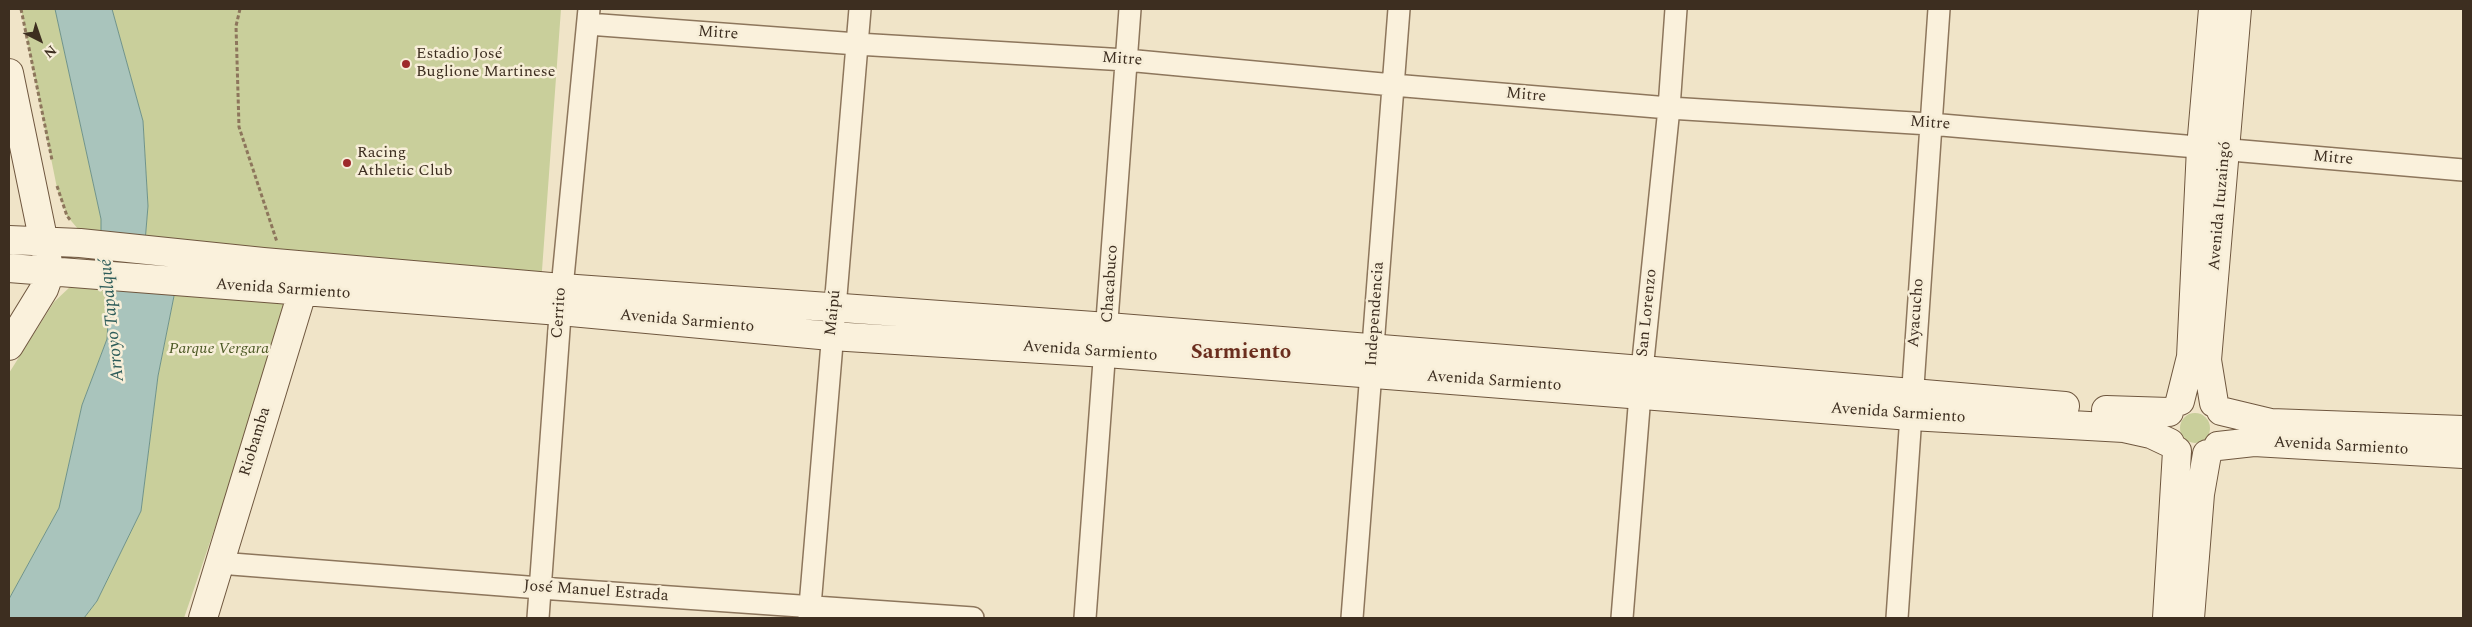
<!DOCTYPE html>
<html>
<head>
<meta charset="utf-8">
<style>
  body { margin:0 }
  #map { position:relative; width:2472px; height:627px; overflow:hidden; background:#f0e4c8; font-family:Spectral,serif }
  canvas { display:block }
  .frame { position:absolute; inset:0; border:10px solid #3d2e20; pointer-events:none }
  .north { position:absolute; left:15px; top:15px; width:50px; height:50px; -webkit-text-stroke:4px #f7eed8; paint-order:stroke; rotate:139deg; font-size:14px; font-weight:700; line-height:20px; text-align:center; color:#3d2e20 }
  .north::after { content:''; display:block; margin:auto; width:18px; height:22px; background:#3d2e20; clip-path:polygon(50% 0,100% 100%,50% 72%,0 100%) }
</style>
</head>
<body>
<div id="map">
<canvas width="2472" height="627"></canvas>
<div class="frame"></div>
<div class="north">N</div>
</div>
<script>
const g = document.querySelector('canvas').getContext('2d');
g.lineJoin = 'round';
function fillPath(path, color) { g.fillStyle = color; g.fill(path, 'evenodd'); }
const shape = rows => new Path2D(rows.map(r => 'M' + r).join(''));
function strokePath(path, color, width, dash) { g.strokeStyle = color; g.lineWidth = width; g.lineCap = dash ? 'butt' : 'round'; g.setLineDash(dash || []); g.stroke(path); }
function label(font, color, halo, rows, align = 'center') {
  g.font = font + ' Spectral,serif'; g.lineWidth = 5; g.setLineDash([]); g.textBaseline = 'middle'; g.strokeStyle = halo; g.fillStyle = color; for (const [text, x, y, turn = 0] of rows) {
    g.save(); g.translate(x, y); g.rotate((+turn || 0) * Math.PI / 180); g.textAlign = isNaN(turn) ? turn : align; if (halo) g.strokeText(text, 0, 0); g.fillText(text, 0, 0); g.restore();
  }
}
fillPath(shape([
  [21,9,55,9,101,219,101,237,84,236,67,216,65,210,57,188],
  [112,9,561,9,541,284,145,242,148,206,143,121],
  [71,286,110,287,107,339,82,405,59,508,9,599,9,373,54,302],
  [175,291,285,303,288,314,184,618,84,618,97,601,141,511,158,376],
  '2180 428a15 15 0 1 1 30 0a15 15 0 1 1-30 0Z'
]), '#c9cf9b');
const water = shape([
  [55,9,112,9,143,121,148,206,145,242,175,291,158,376,141,511,97,601,84,618,9,618,9,599,59,508,82,405,107,339,110,287,101,237,101,219,55,9]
]);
fillPath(water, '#a9c4bc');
strokePath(water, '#6f938a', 1);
const street = shape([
  [588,24,857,44,1126,60,1393,85,1669,108,1930,124,2463,170],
  [219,563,540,588,973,618],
  [538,618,562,288,589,9],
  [809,618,860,9],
  [1085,618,1130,9],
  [1352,618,1399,9],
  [1622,618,1642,370,1669,108,1676,9],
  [1897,618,1939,9]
]);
const secondary = shape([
  [9,73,50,272,44,289,9,346],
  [9,240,80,243,263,262,562,288,1108,327,1642,370,2065,406],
  [9,268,560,311,831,336,1106,353,1911,416,2124,428,2151,434,2170,443],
  [2180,401,2191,357,2201,148,2213,9],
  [2214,403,2207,360,2237,9],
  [2106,410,2169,412],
  [2221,411,2271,423,2463,430],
  [2218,446,2254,442,2463,454],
  [203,618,308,273],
  [2167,618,2177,451],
  [2190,618,2200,494,2207,454]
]);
strokePath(street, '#8d765c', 24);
strokePath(secondary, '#6f573f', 30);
strokePath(shape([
  [21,9,52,160],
  [240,9,236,26,239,127,277,242],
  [57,186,67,216,71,221]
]), '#8d765c', 3, [4, 2.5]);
strokePath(street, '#faf1dc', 21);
strokePath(secondary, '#faf1dc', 28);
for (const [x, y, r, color] of [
  [406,64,5,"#9e2a2b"],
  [347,163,5,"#9e2a2b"]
]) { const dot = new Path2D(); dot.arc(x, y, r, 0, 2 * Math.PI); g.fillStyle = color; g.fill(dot); strokePath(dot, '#f7eed8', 2); }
label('16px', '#3d2e20', '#f7eed8', [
  ["Mitre",718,34,4],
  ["Mitre",1122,60,4],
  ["Mitre",1526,96,5],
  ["Mitre",1930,124,4],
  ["Mitre",2333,159,5],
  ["Avenida Ituzaingó",2221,206,-85],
  ["Chacabuco",1111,284,-86],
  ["Avenida Sarmiento",283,290,4],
  ["Cerrito",560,313,-86],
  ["Maipú",834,313,-84],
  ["San Lorenzo",1648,313,-84],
  ["Ayacucho",1917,313,-86],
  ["Independencia",1376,314,-86],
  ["Avenida Sarmiento",687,322,5],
  ["Avenida Sarmiento",1090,352,4],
  ["Avenida Sarmiento",1494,382,4],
  ["Avenida Sarmiento",1898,414,4],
  ["Riobamba",256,442,-73],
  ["Avenida Sarmiento",2341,447,3],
  ["José Manuel Estrada",596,592,4]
]);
label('16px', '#3d2e20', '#f7eed8', [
  ["Estadio José",416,55],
  ["Buglione Martinese",416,73],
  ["Racing",357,154],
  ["Athletic Club",357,172]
], 'left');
label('italic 16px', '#4d5a26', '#f7eed8', [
  ["Parque Vergara",219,350]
]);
label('italic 18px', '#2f5d5a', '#f7eed8', [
  ["Arroyo Tapalqué",113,320,-96]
]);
label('bold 21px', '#6b2e1e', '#f7eed8', [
  ["Sarmiento",1241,354]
]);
</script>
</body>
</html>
